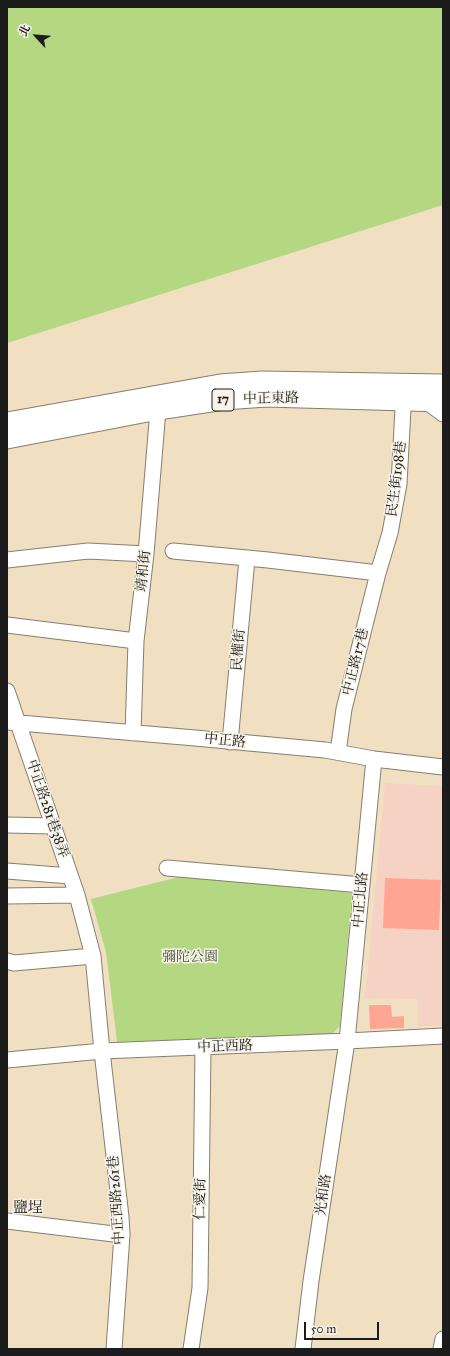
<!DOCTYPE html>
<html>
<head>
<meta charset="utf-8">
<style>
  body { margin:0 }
  #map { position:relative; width:450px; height:1356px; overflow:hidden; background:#f0e0c1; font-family:"IM FELL Great Primer","Noto Serif TC",serif }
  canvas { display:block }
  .frame { position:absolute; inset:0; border:8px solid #1c1c1c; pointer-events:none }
  .north { position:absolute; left:16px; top:16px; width:40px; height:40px; -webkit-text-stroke:3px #f7f3e8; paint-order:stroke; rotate:296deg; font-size:11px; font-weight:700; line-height:16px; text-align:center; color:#1c1c1c }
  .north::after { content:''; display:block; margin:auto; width:14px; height:18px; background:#1c1c1c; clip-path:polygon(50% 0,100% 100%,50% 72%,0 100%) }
  .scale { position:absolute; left:304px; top:1322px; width:75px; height:18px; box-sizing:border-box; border:2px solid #1c1c1c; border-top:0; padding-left:5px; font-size:12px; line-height:14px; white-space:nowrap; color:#1c1c1c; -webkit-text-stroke:3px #f7f3e8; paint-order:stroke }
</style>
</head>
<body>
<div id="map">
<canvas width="450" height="1356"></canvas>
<div class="frame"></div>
<div class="north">北</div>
<div class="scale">50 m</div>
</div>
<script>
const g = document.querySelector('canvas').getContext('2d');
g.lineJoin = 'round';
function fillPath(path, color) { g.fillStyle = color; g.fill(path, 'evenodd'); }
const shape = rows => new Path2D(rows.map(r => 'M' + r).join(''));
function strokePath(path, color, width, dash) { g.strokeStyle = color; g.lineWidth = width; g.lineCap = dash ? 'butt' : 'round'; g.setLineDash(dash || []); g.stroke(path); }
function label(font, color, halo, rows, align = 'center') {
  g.font = font + ' "IM FELL Great Primer","Noto Serif TC",serif'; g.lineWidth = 3; g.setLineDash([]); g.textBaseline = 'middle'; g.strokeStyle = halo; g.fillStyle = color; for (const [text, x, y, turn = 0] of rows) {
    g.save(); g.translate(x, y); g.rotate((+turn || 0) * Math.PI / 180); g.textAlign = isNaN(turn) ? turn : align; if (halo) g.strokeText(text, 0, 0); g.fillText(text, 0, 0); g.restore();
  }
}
fillPath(shape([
  [385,783,443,786,443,1026,418,1026,418,999,365,998]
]), '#f5d2c3');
fillPath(shape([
  [7,7,443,7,443,205,7,343],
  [183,876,352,893,340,1026,332,1034,117,1042,106,952,91,899]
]), '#b3d881');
fillPath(shape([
  [385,878,441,880,439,930,383,928],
  [369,1005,391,1005,392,1017,404,1016,404,1028,370,1029]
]), '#ffa593');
const minor = shape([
  [427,402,443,414],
  [173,551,268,560,378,573],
  [7,560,88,551,146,554],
  [7,625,136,641],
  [7,691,77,895,93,956,102,1051,121,1217,122,1235,114,1349],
  [8,722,195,738,325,750,374,759,443,767],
  [133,733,136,641,146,554,158,410],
  [230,742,247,559],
  [338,752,344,709,378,573,390,533,399,484,404,390],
  [7,825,53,826],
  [167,868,362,885],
  [7,871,70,876],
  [7,896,77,895],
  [7,961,14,963,93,956],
  [7,1060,102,1051,347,1041,443,1036],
  [7,1221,122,1235],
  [191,1349,200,1288,203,1048],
  [303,1349,311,1281,347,1041,374,759],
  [441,1349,443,1339]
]);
const major = shape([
  [7,422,220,384,262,381,443,384],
  [7,439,158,410,224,400,266,397,443,402]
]);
strokePath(minor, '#867e6e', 17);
strokePath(major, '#867e6e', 21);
strokePath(minor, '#fff', 15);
strokePath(major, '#fff', 19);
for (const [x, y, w] of [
  [223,400,22]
]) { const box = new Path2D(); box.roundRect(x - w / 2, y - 11, w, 22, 3); g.fillStyle = '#f7f3e8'; g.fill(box); strokePath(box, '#1c1c1c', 1); }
label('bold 13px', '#1c1c1c', null, [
  ["17",223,400]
]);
label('14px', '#1c1c1c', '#f7f3e8', [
  ["中正東路",271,399,-1],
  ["民生街198巷",397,479,-83],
  ["靖和街",144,571,-84],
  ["民權街",239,650,-85],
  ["中正路17巷",356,662,-76],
  ["中正路",225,741,6],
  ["中正路281巷38弄",47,809,71],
  ["中正北路",361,900,-85],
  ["中正西路",225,1047,-2],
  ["光和路",324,1195,-82],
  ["仁愛街",201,1199,-89],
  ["中正西路261巷",117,1200,-94]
]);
label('14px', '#49543a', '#f7f3e8', [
  ["彌陀公園",190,958]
]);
label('15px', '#1c1c1c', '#f7f3e8', [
  ["鹽埕",28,1208]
]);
</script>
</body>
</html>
